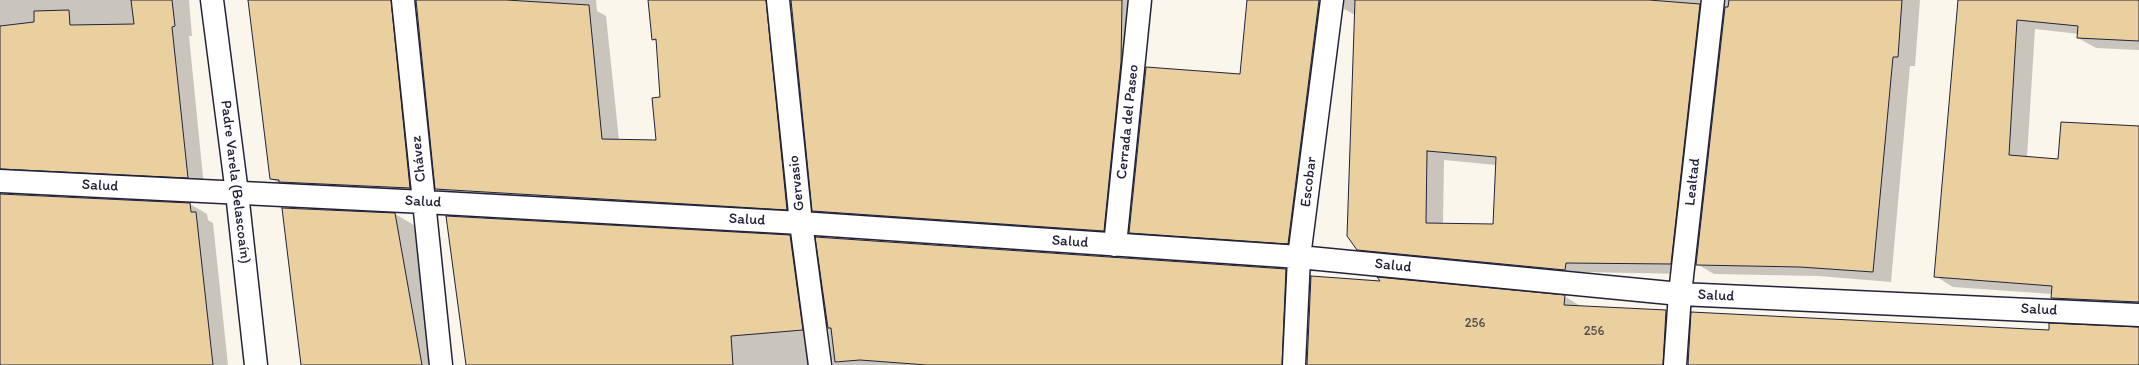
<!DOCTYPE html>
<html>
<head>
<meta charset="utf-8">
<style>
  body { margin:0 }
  canvas { display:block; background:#fbf6ec }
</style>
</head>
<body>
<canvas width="2139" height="365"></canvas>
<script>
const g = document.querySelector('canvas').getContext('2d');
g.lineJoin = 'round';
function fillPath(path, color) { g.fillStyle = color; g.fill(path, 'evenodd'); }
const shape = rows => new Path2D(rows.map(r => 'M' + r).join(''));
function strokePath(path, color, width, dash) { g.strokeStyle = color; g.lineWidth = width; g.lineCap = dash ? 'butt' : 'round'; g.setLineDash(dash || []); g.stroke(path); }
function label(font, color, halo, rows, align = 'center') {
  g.font = font + ' Itim,sans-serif'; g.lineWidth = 3.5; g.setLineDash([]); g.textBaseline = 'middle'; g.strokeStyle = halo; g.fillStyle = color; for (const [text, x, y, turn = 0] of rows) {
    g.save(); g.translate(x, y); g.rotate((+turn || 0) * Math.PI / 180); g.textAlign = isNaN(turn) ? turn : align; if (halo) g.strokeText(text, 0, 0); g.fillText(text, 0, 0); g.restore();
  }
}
fillPath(shape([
  [0,0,189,0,192,36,189,36,204,187,4,191,6,195,190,204,207,214,208,220,213,223,228,365,0,365],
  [249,0,413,0,427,197,289,189,271,179],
  [417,0,596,0,597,11,606,16,619,140,657,141,662,98,657,42,652,39,649,0,788,0,804,219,454,199,436,189],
  [792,0,1141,0,1121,241,831,221,813,211],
  [1248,0,1344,0,1340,2,1305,253,1147,242,1130,232,1240,75],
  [1344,0,1725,0,1720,2,1688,274,1583,272,1583,280,1375,260,1357,249,1355,15,1344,9],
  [1444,160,1496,165,1494,225,1443,224],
  [1726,0,1920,0,1915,66,1910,66,1891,282,1818,276,1714,274,1697,264],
  [1959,0,2139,0,2139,50,2096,48,2078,38,2079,34,2035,29,2027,157,2059,160,2139,127,2139,311,2070,308,2052,298,2052,294,1953,287,1935,276],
  [395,214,414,225,438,365,301,365],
  [790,236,808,246,824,365,467,365],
  [817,238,1286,270,1304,280,1300,365,833,365],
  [1564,296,1582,307,1666,311,1684,322,1681,365,1308,365]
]), '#0003');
const building = shape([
  [131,0,172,0,175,26,172,27,188,178,0,169,0,26,34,22,34,11,69,10,70,25,134,24,131,0],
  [248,0,391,0,410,188,279,182,279,180,270,179,248,0],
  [416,0,506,0,589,5,602,139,656,140,652,98,660,97,656,39,652,40,648,0,766,0,787,210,435,189,416,0],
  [791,0,1122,0,1121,62,1104,231,812,211,791,0],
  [1247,0,1319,0,1288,244,1129,233,1146,67,1240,74,1247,0],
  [1355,0,1649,0,1700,4,1671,264,1566,263,1565,270,1357,250,1347,236,1355,0],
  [1427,151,1496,157,1493,224,1426,223,1427,151],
  [1729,0,1902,0,1898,57,1893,57,1873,272,1800,267,1696,265,1725,7,1728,7,1729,0],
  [1958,0,2139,0,2139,41,2077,38,2078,26,2017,20,2009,155,2058,159,2061,122,2139,126,2139,302,2051,298,2052,286,1934,277,1958,0],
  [0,194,190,203,191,212,196,212,213,365,0,365,0,194],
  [282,208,395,213,422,365,301,365,282,208],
  [446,216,790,235,803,330,731,336,733,365,466,365,446,216],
  [815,237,1286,269,1282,365,927,365,860,360,835,362,831,328,828,328,815,237],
  [1311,276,1380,281,1377,277,1565,295,1564,305,1666,310,1663,365,1307,365,1311,276],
  [1691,312,2049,330,2049,323,2139,327,2139,365,1688,365,1691,312]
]);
fillPath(building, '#ead09f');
strokePath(building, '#22223b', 1);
const street = shape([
  [403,0,441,365],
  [778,0,801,223,820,365],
  [0,181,424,202,801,223,1299,257,1680,294,2139,315],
  [1115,245,1140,0],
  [1294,365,1299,257,1332,0],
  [1675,365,1680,294,1713,0]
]);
const secondary = shape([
  [212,0,237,193,256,365]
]);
strokePath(street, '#22223b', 25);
strokePath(secondary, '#22223b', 25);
strokePath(street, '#fff', 22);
strokePath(secondary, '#fff', 22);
label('13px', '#544e54', null, [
  ["256",1475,324],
  ["256",1594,332]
]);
label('15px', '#22223b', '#fff', [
  ["Cerrada del Paseo",1128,122,-84],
  ["Chávez",419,159,-96],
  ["Padre Varela (Belascoaín)",235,182,83],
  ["Escobar",1309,182,-83],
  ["Lealtad",1693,182,-84],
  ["Gervasio",797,183,-96],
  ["Salud",100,186,3],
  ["Salud",423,202,3],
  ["Salud",747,220,3],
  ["Salud",1070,242,4],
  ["Salud",1393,266,6],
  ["Salud",1716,296,3],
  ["Salud",2039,310,3]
]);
</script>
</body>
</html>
